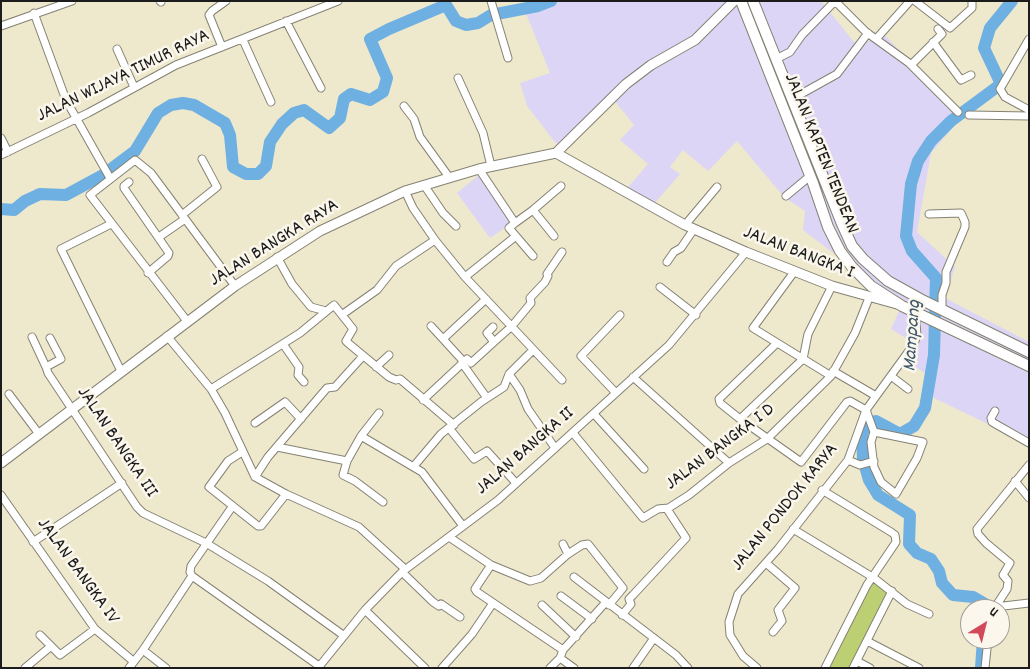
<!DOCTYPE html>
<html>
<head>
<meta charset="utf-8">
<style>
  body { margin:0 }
  #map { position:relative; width:1030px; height:669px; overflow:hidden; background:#eee8cd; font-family:Dekko,sans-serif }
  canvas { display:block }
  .frame { position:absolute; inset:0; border:2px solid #1c1c1c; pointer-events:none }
  .north { position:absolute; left:960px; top:599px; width:50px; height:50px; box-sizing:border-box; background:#fbf7ec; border:1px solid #a29f99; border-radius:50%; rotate:36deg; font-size:14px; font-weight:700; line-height:20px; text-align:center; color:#1c1c1c }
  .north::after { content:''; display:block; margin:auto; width:18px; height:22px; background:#d1495b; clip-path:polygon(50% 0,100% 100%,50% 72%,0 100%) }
</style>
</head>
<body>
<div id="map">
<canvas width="1030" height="669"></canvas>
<div class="frame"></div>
<div class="north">U</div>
</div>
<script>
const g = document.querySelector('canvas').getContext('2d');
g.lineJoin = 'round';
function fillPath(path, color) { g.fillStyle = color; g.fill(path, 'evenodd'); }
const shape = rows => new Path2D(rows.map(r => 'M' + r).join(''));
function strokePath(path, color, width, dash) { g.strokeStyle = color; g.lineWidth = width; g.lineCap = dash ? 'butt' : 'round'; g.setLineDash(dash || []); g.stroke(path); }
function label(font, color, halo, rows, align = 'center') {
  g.font = font + ' Dekko,sans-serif'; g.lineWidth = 5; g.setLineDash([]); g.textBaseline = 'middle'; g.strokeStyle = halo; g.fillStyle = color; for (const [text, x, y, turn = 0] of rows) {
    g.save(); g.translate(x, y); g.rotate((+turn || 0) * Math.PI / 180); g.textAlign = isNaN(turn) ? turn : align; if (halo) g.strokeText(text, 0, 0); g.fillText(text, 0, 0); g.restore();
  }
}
fillPath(shape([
  [531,1,821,1,858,47,882,33,964,114,931,153,917,232,955,267,945,298,1029,342,1029,444,932,397,928,375,901,358,912,342,891,329,900,309,860,282,842,256,832,252,803,230,805,211,784,197,737,141,708,171,683,150,670,167,680,174,654,204,628,187,648,164,620,140,634,125,614,100,565,149,555,142,527,106,520,83,550,73,523,6],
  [479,175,512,223,490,238,457,193]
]), '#ddd5f6');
fillPath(shape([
  [870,583,880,585,887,592,850,668,826,668]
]), '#bcd073');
strokePath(shape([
  [1,209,14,210,25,201,40,194,66,195,103,175,135,151,158,113,171,105,183,103,194,105,225,123,230,135,233,167,246,174,258,174,266,166,270,142,282,124,294,113,304,110,329,128,340,118,344,99,351,94,370,100,383,92,387,78,370,39,389,29,446,5,456,21,466,25,478,23,491,15,538,6,551,1],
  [985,609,985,604,973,597,953,595,942,583,939,571,931,559,917,553,909,544,910,515,878,495,869,480,863,459,862,434,867,424,876,421,900,434,914,426,925,408,934,355,936,278,912,251,906,236,911,184,918,161,931,141,951,121,1001,84,984,48,990,28,1012,1],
  [981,668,983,639]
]), '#6eb0e2', 12);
const minor = shape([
  [160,1,161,2],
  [491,1,508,58],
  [835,1,866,32,909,63,958,112],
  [915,1,950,28,972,8,972,1],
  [34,13,66,100,110,178],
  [286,21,321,88],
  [1,26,72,1],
  [877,38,910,1],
  [1029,39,1000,89,1005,97,1029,110],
  [243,40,271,102],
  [933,42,961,80,971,75],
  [222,47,209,15,212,11,226,1],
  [117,49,134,87],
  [776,59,790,52,802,35,835,1],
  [911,65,942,34,938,29],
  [458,78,483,133,491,166],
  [792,99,837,74,868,33],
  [404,106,414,119,420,137,449,177],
  [969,115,1029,116],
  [1,138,8,152],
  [1,155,88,113,176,65,338,1],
  [479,169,515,223,533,210,554,236],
  [129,182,124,186,124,188,169,253,168,256,148,273],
  [424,185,443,213,456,226],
  [405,191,413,208,435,240,465,277,562,380],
  [786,196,810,176],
  [533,210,561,186],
  [929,214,961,213,965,222,965,227,946,272,946,283,942,295,942,310],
  [182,215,217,187,202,159],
  [515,223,509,228,533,256],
  [111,224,61,249,121,371],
  [685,225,717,187],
  [159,237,185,219],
  [277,257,292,284,311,307,326,311],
  [667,262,674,252,681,248,694,229],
  [794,272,753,328,831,376],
  [465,277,516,236],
  [832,286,808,334,803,359,740,419,801,462,847,402,850,401,866,410,874,432,871,442,874,467,881,482,896,494,917,458,923,442,874,432],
  [660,287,696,315],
  [343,314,377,290,396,266,435,240],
  [187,321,90,195,135,160,151,173,235,286],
  [431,326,443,339,486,299],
  [167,336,211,389,225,413,255,477,286,494,359,527,405,569],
  [32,337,46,367],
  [50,338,61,359,46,367,48,373,137,507,143,513,206,543,268,581,343,635],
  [443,339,464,362],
  [494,342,512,326,531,303,530,298,545,282,548,276,547,274,562,252],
  [283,344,299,367,298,375,304,382],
  [462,363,487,398],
  [376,367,389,355],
  [833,371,876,396],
  [509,374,520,390,528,409,555,448],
  [891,376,908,389],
  [633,377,729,463],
  [211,389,300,333,334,305,353,329,346,341,348,343,389,377,396,380,400,379,454,425],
  [616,393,581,356,620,315],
  [9,394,39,434],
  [423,400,467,359,471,363,494,342,487,333,493,327],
  [995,411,991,418,992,422,1029,443],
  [379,413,361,436,422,472,463,526],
  [594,414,644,469],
  [740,419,720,403,719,399,777,343],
  [255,423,285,402,301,419],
  [449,428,474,459,487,451,516,483],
  [573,433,643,518,658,509,668,508],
  [361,436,347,461,343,475,355,481,383,502],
  [277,447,347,461],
  [242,452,228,461,209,487,258,526,261,526,286,494],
  [848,460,860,465,874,461],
  [414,466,441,434,481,402,504,387,509,374,533,350],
  [255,477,268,457,327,388,335,387,363,356],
  [1015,481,1029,498],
  [822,490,891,532,895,535,896,542,867,585,825,668],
  [1,495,95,629,133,661],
  [793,529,874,578,907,604,929,614],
  [449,537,491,565,530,581,541,578,568,554,582,545,588,544,623,588,609,605],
  [33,542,122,483],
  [563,544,568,554],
  [766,563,795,588,778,610,782,621,773,632],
  [491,565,475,589,477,592,563,650],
  [402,572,433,602,439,606,441,604,460,617],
  [192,576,319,666],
  [192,576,190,572,191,566,232,507],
  [574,577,676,655,688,668],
  [561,596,592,619],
  [542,605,576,637],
  [995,607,1029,603],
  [994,609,1007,589,1008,581,1003,575,1010,563,986,543,978,534,977,529,1029,465],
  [365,610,425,668],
  [622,615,631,604,629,599,633,595,686,538,667,509,689,495,729,463,767,439,831,376,855,333,869,298],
  [40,635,60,655,95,629],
  [867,641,919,668],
  [143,650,166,668],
  [560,658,563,650,606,602],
  [857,661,870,668],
  [25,668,50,647],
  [129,668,143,650,192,576],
  [318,668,365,610,402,572,498,500,669,345,746,252],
  [442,668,472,634,493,603],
  [550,668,560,658,574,668],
  [633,668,654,638],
  [757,668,743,656,730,635,729,622,738,594,778,549,848,460,866,410,914,344,917,335,915,312],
  [853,668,892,591],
  [985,668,988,639]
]);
const tertiary = shape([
  [556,153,685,225,746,252,832,286,897,304],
  [1,463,235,286,320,231,405,191,479,169,556,153,626,84,651,65,695,40,734,1]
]);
const primary = shape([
  [741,1,813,183,828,227,840,251,852,267,871,286,902,306,1029,366],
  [753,1,842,224,852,246,863,259,888,281,924,301,1029,352]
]);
strokePath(minor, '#858274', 9);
strokePath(tertiary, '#858274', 11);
strokePath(primary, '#858274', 12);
strokePath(minor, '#fff', 7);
strokePath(tertiary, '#fff', 9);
strokePath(primary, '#fff', 10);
label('19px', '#1c1c1c', '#fbf7ec', [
  ["JALAN WIJAYA TIMUR RAYA",124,77,-26],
  ["JALAN KAPTEN TENDEAN",820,154,68],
  ["JALAN BANGKA RAYA",275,244,-32],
  ["JALAN BANGKA I",798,254,21],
  ["JALAN BANGKA III",116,443,56],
  ["JALAN BANGKA I D",721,448,-37],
  ["JALAN BANGKA II",526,452,-41],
  ["JALAN PONDOK KARYA",786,508,-51],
  ["JALAN BANGKA IV",77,572,54]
]);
label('italic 20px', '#3d576b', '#fbf7ec', [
  ["Mampang",914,336,-86]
]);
</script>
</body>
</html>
